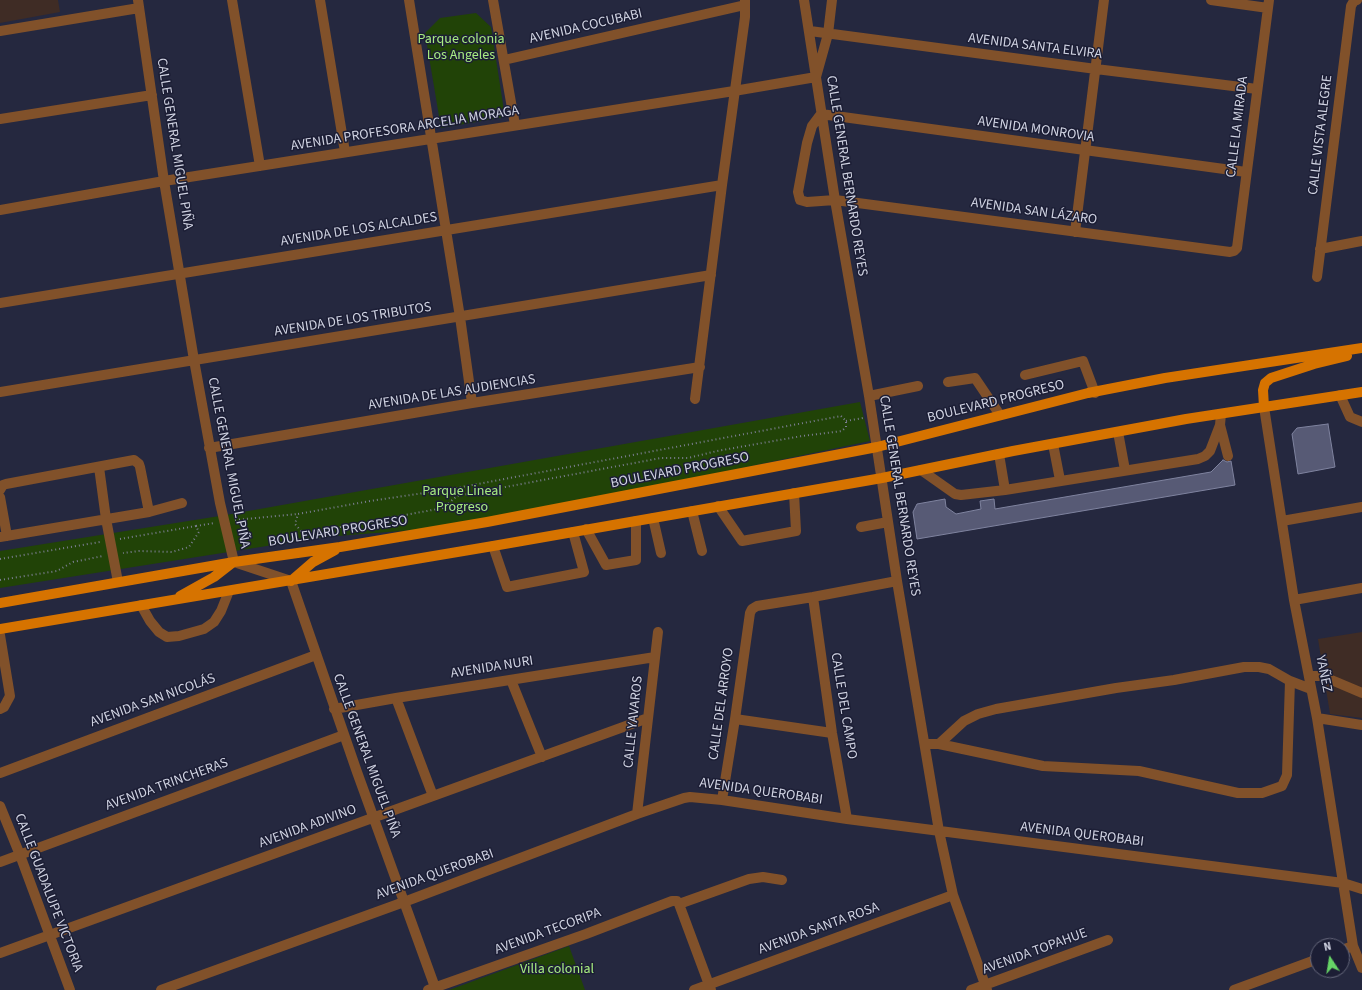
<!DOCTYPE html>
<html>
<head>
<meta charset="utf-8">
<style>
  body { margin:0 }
  #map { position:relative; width:1362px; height:990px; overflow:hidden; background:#25283f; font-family:"Source Sans 3",sans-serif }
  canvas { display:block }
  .north { position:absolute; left:1310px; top:938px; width:40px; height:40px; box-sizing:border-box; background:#1c1e35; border:1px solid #64667a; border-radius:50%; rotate:348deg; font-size:11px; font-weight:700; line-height:16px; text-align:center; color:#d0d3e2 }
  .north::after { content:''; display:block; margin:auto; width:14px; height:18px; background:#66d466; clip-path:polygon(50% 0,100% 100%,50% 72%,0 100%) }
</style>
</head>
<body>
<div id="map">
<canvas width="1362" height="990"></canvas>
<div class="north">N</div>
</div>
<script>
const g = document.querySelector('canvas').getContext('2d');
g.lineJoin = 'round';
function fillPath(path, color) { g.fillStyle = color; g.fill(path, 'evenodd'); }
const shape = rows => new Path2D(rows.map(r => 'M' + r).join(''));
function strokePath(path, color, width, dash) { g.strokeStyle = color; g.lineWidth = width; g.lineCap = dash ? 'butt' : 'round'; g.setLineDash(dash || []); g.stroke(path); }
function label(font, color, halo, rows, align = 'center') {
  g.font = font + ' "Source Sans 3",sans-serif'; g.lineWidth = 3; g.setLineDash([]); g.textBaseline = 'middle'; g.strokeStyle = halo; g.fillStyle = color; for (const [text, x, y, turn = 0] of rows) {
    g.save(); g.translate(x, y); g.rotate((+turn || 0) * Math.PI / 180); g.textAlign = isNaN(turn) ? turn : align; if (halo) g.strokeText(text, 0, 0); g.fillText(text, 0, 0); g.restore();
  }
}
fillPath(shape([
  [0,0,58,0,60,12,0,23],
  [1362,632,1362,718,1330,714,1318,639]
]), '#3f2c25');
fillPath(shape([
  [476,13,491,27,505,117,441,128,425,33,440,18],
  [860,402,870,441,466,526,324,537,0,588,0,551,226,515],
  [569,946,585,990,449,990]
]), '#214307');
const building = shape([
  [1328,424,1335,467,1298,474,1292,434,1297,428,1328,424],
  [1223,460,1227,462,1231,461,1235,485,917,539,913,512,917,504,945,499,946,507,956,514,981,509,980,501,994,499,995,509,1211,472,1223,460]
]);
fillPath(building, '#575a75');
strokePath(building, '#7f839f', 1);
strokePath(shape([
  [841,416,846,421,846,427,842,431,802,436,717,451,688,458,661,458,457,496,443,508,319,531,301,531,295,524,298,514,370,501,451,489,841,416],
  [846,421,863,418],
  [235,520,298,514],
  [196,526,215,523],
  [120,539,196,526,199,532,189,547,172,552,139,551,123,553],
  [0,559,100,542],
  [0,580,57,571,73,562,103,556]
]), '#7c7f92', 2, [1, 3]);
strokePath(shape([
  [138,0,164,181,194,360,220,503,234,562,291,581,357,772,436,990],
  [232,0,260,166],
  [320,0,345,152],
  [409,0,460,317,472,403],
  [493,0,515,125],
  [804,0,835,200,869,396,897,581,939,831,953,895,987,990],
  [1211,0,1268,8],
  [0,31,139,8],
  [810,31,1096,69,1257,89],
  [504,60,745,5],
  [0,119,152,95],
  [1246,172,821,114,812,126,807,143,798,192,800,200,807,202,835,200,1230,252,1234,251,1237,248,1269,0],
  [0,210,164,181,734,91,816,77,828,34,832,0],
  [1075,232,1104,0],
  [1320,249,1362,241],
  [1317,277,1351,6,1354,1,1357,0],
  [0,303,722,185],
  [1025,375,1083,361,1095,393],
  [948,382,975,378,1000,415],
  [0,392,711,275],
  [1340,395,1350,417,1362,422],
  [869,396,918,386],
  [695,399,722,185,745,17,745,0],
  [1264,407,1294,600,1317,718,1353,946,1362,968],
  [1220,425,1228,456],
  [1118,432,1125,470],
  [1053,444,1060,480],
  [209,448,472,403,700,367],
  [999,454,1005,490],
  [99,467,106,519,118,582],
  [921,470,955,494,961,495,1005,490,1198,459,1205,456,1210,451,1220,425,1221,414],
  [0,490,3,485,6,484,134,460,139,464,140,467,149,512,0,537],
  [0,497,7,536],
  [718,506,742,541,796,531,794,493],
  [692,511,702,551],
  [149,512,182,503],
  [653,518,661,553],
  [1282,521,1362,507],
  [861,527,888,522],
  [586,529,606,565,636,560,636,521],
  [493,546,507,587,584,572,573,532],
  [813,597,832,733,847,819],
  [1294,600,1362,588],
  [141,605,150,621,159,632,167,637,179,636,204,629,214,622,221,611,229,591],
  [0,635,10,696,4,707,0,709],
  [1309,676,1322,676,1362,693],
  [511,680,542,757],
  [396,698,433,796],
  [334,709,396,698,655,657],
  [1317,718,1362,725],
  [735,719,832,733],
  [925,744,939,744,1043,766,1139,771,1238,793,1262,793,1282,786,1287,775,1290,681,1311,689],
  [939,744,964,721,978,714,996,709,1116,688,1174,680,1244,667,1259,667,1269,669,1290,681],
  [0,773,316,655],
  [722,800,735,719,750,613,752,609,757,606,813,597,897,581],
  [0,806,20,855,70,990],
  [637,814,658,632],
  [0,862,344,735],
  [679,904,749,879,763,877,782,880],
  [1342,950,1353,946],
  [0,953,648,718],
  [161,990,404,902,637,814,684,798,690,797,722,800,847,819,1343,883,1362,889],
  [428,990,586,934,672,901,677,901,679,904,711,990],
  [694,990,953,895],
  [971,990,1108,940],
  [1234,990,1318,959]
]), '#81512a', 10);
strokePath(shape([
  [1264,407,1263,390,1265,383,1271,378,1314,364,1347,356],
  [291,581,313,562,335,550],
  [180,596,214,577,232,563],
  [0,603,234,562,340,547,487,522,877,447,1088,393,1165,378,1362,348],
  [0,629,493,546,882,478,1013,451,1186,419,1362,392]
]), '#d67300', 10);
label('14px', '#d0d3e2', '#1c1e35', [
  ["AVENIDA COCUBABI",586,27,-13],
  ["AVENIDA SANTA ELVIRA",1035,47,7],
  ["CALLE LA MIRADA",1238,127,-83],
  ["AVENIDA PROFESORA ARCELIA MORAGA",405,129,-9],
  ["AVENIDA MONROVIA",1036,130,8],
  ["CALLE VISTA ALEGRE",1321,135,-83],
  ["CALLE GENERAL MIGUEL PIÑA",174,144,81],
  ["CALLE GENERAL BERNARDO REYES",846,176,81],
  ["AVENIDA SAN LÁZARO",1034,212,8],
  ["AVENIDA DE LOS ALCALDES",359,230,-9],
  ["AVENIDA DE LOS TRIBUTOS",353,320,-9],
  ["AVENIDA DE LAS AUDIENCIAS",452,393,-9],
  ["BOULEVARD PROGRESO",996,402,-14],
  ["CALLE GENERAL MIGUEL PIÑA",228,463,79],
  ["BOULEVARD PROGRESO",680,471,-11],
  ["CALLE GENERAL BERNARDO REYES",899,496,81],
  ["BOULEVARD PROGRESO",338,532,-9],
  ["AVENIDA NURI",492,668,-9],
  ["YAÑEZ",1323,674,79],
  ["AVENIDA SAN NICOLÁS",153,701,-20],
  ["CALLE DEL ARROYO",722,704,-82],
  ["CALLE DEL CAMPO",843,706,81],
  ["CALLE YAVAROS",634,722,-84],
  ["CALLE GENERAL MIGUEL PIÑA",366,756,70],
  ["AVENIDA TRINCHERAS",167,785,-20],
  ["AVENIDA QUEROBABI",761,792,8],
  ["AVENIDA ADIVINO",308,827,-20],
  ["AVENIDA QUEROBABI",1082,835,7],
  ["AVENIDA QUEROBABI",435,875,-20],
  ["CALLE GUADALUPE VICTORIA",48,893,69],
  ["AVENIDA SANTA ROSA",819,929,-20],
  ["AVENIDA TECORIPA",548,932,-20],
  ["AVENIDA TOPAHUE",1035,952,-20]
]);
label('14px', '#a8ed81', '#1c1e35', [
  ["Parque colonia",461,40],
  ["Los Angeles",461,56],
  ["Parque Lineal",462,492],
  ["Progreso",462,508],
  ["Villa colonial",557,970]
]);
</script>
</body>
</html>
